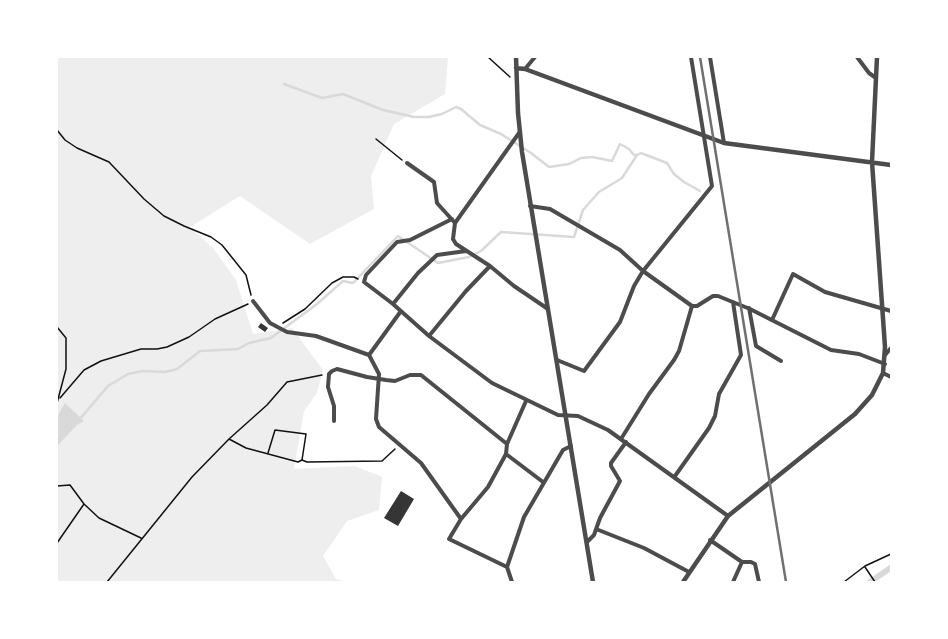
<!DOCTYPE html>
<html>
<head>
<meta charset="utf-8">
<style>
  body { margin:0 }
  #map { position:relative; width:948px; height:639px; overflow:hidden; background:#fff; font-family:Overpass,sans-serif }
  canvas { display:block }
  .frame { position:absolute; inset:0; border:58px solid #fff; pointer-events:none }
</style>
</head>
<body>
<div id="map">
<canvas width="948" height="639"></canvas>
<div class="frame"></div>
</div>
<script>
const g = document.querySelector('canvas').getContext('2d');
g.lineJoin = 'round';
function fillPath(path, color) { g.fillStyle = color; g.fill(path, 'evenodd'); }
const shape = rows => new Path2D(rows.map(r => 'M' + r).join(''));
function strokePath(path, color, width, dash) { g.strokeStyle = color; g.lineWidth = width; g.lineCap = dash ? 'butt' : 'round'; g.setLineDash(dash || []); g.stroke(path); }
fillPath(shape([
  [57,57,448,57,445,94,394,124,371,176,374,209,310,244,240,196,190,227,213,248,236,280,253,334,292,328,323,370,317,393,304,411,294,469,355,466,382,477,379,510,347,521,323,556,336,579,347,582,57,582]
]), '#eee');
fillPath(shape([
  [65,403,84,421,77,425,57,446,57,417],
  [891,564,891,571,884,576,875,582,865,582]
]), '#d9d9d9');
strokePath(shape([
  [284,84,322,98,343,94,383,110,414,117,429,117,442,114,456,107,461,109,480,125,501,134,531,153,549,167,569,164,581,158,592,157,612,161,620,144,629,149,634,155,637,155],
  [79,420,108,386,128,374,143,371,165,372,177,369,200,351,238,349,249,343,271,338,317,304,343,281,353,283,398,236,438,263,469,257,481,251,501,232,574,237,583,210,599,192,622,178,637,155,641,153,667,163,674,174,684,182,700,191]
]), '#d9d9d9', 2.5);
fillPath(shape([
  [261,323,268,328,265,332,258,327],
  [401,491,414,499,398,526,384,518]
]), '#353535');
strokePath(shape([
  [488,57,510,77],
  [57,130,65,140,77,148,109,162,144,199,164,216,184,226,211,237,222,245,246,275,251,295],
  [376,139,402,160],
  [283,323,305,309,332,283,343,277,354,277,358,279],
  [57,327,66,338,66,369,57,403],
  [60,398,84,370,101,361,141,349,157,349,167,347,189,337,215,319,248,304],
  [229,439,246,448,298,462,302,460,307,462,382,461,395,449],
  [268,453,275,430,306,434,302,460],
  [57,486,70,485,84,504,99,518,141,538],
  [57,543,84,504],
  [865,567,875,582],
  [107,582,192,477,229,439,267,405,287,382,322,375],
  [844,582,865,566,891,554]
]), '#111', 1.5);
strokePath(shape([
  [710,57,724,143],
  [857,57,869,73,876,78],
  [525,69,535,57],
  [407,163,434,182,437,203,455,223,453,239,456,244,490,266,514,286,548,309],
  [530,206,550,209,620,250,643,271,692,306,697,306,713,296,718,296,750,309,831,350,859,354,885,364],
  [452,219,410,240,397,242,366,275,364,282,393,304,429,336,492,383,558,415,578,416,608,430,728,516],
  [455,223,519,133],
  [253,301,270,323,287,332,316,336,369,355,401,311],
  [393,304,418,273,437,255,466,251],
  [749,308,756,346,781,361],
  [772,320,793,274,825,292,891,311],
  [429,336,466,291,490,266],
  [369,355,379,374,376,419,379,427,421,463,461,519],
  [885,355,891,348],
  [557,360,584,371,620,322,634,286,643,271,712,186,691,57],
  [883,373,891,377],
  [334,421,334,406,328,387,329,374,332,371,337,369,367,377,386,380,395,381,410,375,421,375,507,444],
  [621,439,649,394,674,360,679,351,692,306],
  [506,454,543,482],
  [675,476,709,428,715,416,719,394,741,355,733,302],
  [596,529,644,548,689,572],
  [710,540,742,562,751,562,755,564,759,582],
  [587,542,594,535,600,518,620,481,611,466,611,463,626,442],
  [507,567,524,517,563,450,571,446],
  [512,582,507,567,449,539,461,519,488,487,506,454,507,444,526,401],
  [733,582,742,562]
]), '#4c4c4c', 4);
strokePath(shape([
  [516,57,518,113,522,152,593,582],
  [516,68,525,69,724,143,891,165],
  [683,582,728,516,855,414,872,395,883,373,885,347,872,162,877,57]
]), '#4c4c4c', 4.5);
strokePath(shape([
  [700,57,786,582]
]), '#707070', 2.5);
</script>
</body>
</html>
